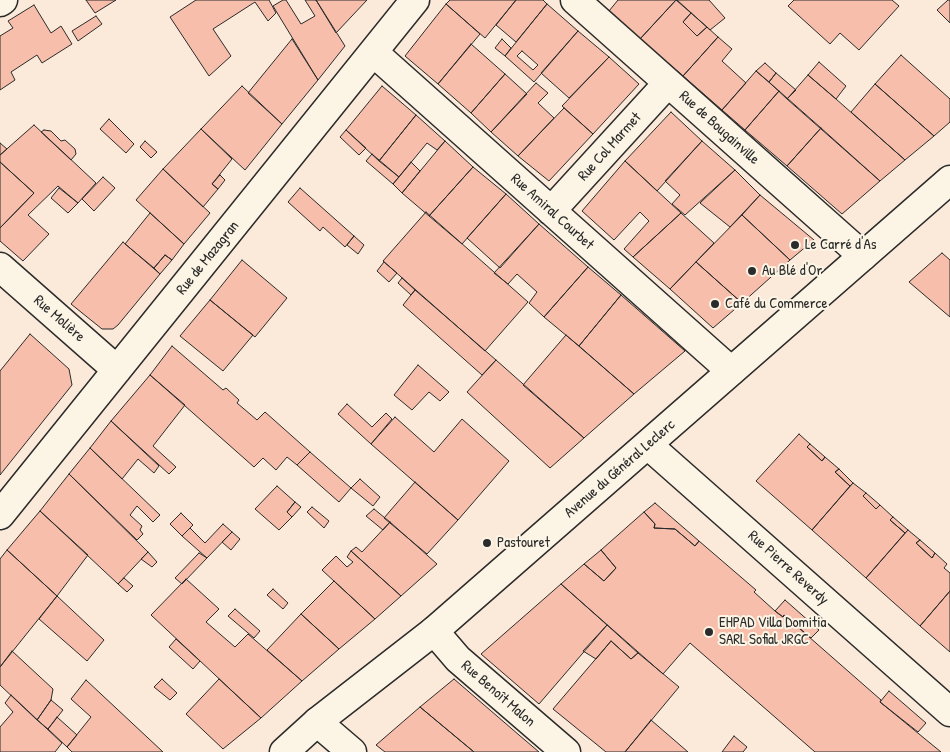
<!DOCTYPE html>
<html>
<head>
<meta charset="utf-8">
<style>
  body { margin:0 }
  canvas { display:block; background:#fbead9 }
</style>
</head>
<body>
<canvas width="950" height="752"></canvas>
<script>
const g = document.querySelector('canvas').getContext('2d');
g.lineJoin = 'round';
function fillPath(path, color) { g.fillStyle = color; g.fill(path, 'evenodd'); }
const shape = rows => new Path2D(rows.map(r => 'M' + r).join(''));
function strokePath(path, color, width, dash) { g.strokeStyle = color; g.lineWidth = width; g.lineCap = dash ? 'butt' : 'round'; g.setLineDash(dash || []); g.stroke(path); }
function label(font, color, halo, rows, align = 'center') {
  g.font = font + ' "Patrick Hand",sans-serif'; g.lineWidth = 4; g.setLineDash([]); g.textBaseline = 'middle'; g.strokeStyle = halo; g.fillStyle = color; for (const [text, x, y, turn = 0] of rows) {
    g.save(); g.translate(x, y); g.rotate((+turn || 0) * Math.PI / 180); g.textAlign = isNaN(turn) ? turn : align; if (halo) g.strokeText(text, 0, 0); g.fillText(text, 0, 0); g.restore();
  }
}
const building = shape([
  [86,0,116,0,95,13,86,0],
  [196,0,269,0,276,13,268,21,255,2,213,29,231,56,209,76,170,17,196,0],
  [283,0,286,0,301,24,315,16,305,0,316,0,345,46,318,80,273,6,283,0],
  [316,0,367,0,336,33,316,0],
  [450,0,516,0,485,38,446,4,450,0],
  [516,0,543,0,547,4,516,42,496,25,516,0],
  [618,0,676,0,640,39,609,11,618,0],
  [676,0,691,13,683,22,697,36,707,27,718,37,683,76,640,39,676,0],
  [677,0,709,0,725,18,710,30,677,0],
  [794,0,892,0,899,6,859,50,840,33,830,44,788,6,794,0],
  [948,0,950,0,950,23,937,10,948,0],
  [446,4,480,34,438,84,405,56,446,4],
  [547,4,578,31,534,82,505,56,547,4],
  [522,51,538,65,533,70,517,56,522,51],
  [34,5,51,33,61,26,72,44,42,63,37,55,11,72,15,80,0,90,0,36,13,28,8,21,34,5],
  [691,13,707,27,697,36,683,22,691,13],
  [96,16,102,24,78,41,72,31,96,16],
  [578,31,609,57,569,98,541,73,578,31],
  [718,37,732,49,722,61,746,83,722,110,683,76,718,37],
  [292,39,318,80,282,124,248,93,292,39],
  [502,39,511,48,505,56,495,48,502,39],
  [471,44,505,74,471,113,438,84,471,44],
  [901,55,950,99,950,122,934,136,875,84,901,55],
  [609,57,639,84,593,134,562,106,609,57],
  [819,62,846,86,836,99,808,75,819,62],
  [765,63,776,73,769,82,756,71,765,63],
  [756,71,779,91,745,130,722,110,756,71],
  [776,73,796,90,787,99,769,82,776,73],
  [505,74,527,94,491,132,471,113,505,74],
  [808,75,836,99,905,160,880,181,787,99,808,75],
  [536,83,548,93,538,103,554,118,518,156,491,132,536,83],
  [875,84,934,136,905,160,851,112,875,84],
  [242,86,282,124,245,170,201,129,242,86],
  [382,86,416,115,379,161,346,130,382,86],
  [779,91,821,128,787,166,745,130,779,91],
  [564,108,593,134,549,181,518,156,564,108],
  [671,112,702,141,657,191,625,161,671,112],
  [416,115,445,141,437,150,427,143,399,177,379,161,416,115],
  [109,119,134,144,126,153,100,129,109,119],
  [34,125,96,183,78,203,58,186,28,215,49,234,23,261,0,241,0,228,34,193,0,162,0,155,34,125],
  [821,128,880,181,842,214,787,166,821,128],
  [201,129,232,159,212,184,218,189,203,207,163,169,201,129],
  [44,130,51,131,61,141,65,140,75,149,76,154,71,160,41,132,44,130],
  [346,130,366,148,359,155,340,137,346,130],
  [145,141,157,152,151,158,140,147,145,141],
  [445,141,473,167,429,216,402,193,445,141],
  [702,141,735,170,685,215,672,204,680,195,665,181,702,141],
  [0,143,7,149,0,155,0,143],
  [372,154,399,177,393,184,366,161,372,154],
  [625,161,681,213,633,257,624,249,649,221,640,212,614,240,582,211,625,161],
  [0,162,34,193,0,228,0,162],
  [411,162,420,171,402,193,393,184,411,162],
  [473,167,506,194,462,244,429,216,473,167],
  [163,169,210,213,184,244,136,200,163,169],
  [735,170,760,195,730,227,700,203,735,170],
  [220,175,225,180,218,189,212,184,220,175],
  [103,177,115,188,94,211,82,199,103,177],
  [59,188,78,203,68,213,51,198,59,188],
  [300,188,354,236,345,247,323,227,320,231,288,202,300,188],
  [506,194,539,224,500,268,467,238,506,194],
  [760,195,814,240,790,260,742,215,760,195],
  [426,212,528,302,485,351,383,261,426,212],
  [150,213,184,244,172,260,165,255,154,268,125,244,150,213],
  [681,213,714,243,670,289,633,257,681,213],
  [742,215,790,260,742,303,696,262,742,215],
  [539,224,588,267,544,317,529,303,537,292,517,274,508,284,494,273,539,224],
  [354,236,364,245,358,254,347,245,354,236],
  [123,242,160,274,118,325,113,329,102,329,71,304,123,242],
  [942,253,950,260,950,317,909,282,942,253],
  [165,255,172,260,160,274,154,268,165,255],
  [242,260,287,298,255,337,210,300,242,260],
  [384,262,397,273,389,282,377,271,384,262],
  [696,262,742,303,713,328,670,289,696,262],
  [588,267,621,295,579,346,544,317,588,267],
  [402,278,415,290,411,295,398,283,402,278],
  [415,290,496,360,482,375,403,305,415,290],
  [621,295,685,351,634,394,579,346,621,295],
  [210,300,253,335,223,371,180,336,210,300],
  [30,334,69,369,72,385,0,475,0,371,30,334],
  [566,335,634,394,584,438,523,385,566,335],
  [172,346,223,390,226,388,239,400,237,403,257,420,265,412,310,452,297,465,287,457,276,470,263,458,254,467,150,375,172,346],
  [496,360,584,438,550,468,467,392,496,360],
  [418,365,449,392,440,401,429,392,412,410,394,395,418,365],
  [150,375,185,405,153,446,176,467,169,474,111,421,150,375],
  [347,404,372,427,386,413,392,419,371,444,338,414,347,404],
  [395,417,434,452,462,419,509,461,458,520,371,444,395,417],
  [111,421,159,466,154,473,138,459,122,479,90,448,111,421],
  [799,434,810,444,807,447,822,461,825,457,839,469,835,472,850,486,812,530,756,481,799,434],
  [810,444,825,457,822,461,807,447,810,444],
  [90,448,160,515,153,522,137,506,130,515,142,526,140,530,143,534,137,540,69,474,90,448],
  [310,452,351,488,339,502,297,465,310,452],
  [839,469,853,483,850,486,835,472,839,469],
  [69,474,148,552,118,584,40,511,69,474],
  [360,479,380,497,373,506,351,488,360,479],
  [415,482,458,520,427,554,384,518,415,482],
  [853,483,866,493,863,496,876,509,880,505,893,517,890,520,905,533,866,578,812,530,853,483],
  [277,486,295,502,287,512,292,517,279,530,255,509,277,486],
  [866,493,880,505,876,509,863,496,866,493],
  [295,502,301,507,292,517,287,512,295,502],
  [655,503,699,541,695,546,675,529,654,528,655,524,644,512,655,503],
  [312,507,329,521,324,528,307,512,312,507],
  [374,509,390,522,383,530,366,516,374,509],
  [40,511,88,555,57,596,7,550,40,511],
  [644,512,655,524,654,528,675,529,695,546,699,541,756,590,754,592,775,611,783,617,784,615,881,700,880,702,941,752,815,752,690,643,663,674,561,584,584,564,604,581,616,568,601,550,644,512],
  [181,513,193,525,182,536,170,524,181,513],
  [893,517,908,530,905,533,890,520,893,517],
  [390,522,437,564,401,596,351,551,356,547,362,552,390,522],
  [223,524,232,532,207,558,182,536,190,528,205,543,223,524],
  [908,530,920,540,916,543,932,558,935,553,947,564,944,568,950,573,950,591,920,626,866,578,908,530],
  [232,532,240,539,231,550,222,542,232,532],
  [920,540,935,553,932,558,916,543,920,540],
  [7,550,57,596,0,667,0,559,7,550],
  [601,550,616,568,604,581,584,564,601,550],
  [351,551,401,596,375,619,322,570,336,556,347,567,353,562,347,557,351,551],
  [148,552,157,562,152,567,141,559,148,552],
  [199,553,207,558,182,584,175,578,199,553],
  [124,578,133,586,127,592,118,584,124,578],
  [186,579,219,609,206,622,235,647,248,634,302,681,261,718,151,615,186,579],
  [334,581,375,619,339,649,301,614,334,581],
  [561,584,607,625,539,704,481,654,561,584],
  [273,589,288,603,283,609,267,595,273,589],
  [950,591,950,652,920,626,950,591],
  [57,596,104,640,87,661,39,619,57,596],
  [785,600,819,630,811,638,784,615,783,617,775,611,785,600],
  [235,609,260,631,254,638,228,616,235,609],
  [301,614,339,649,302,681,267,650,301,614],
  [607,625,638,653,631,659,611,641,596,659,583,651,607,625],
  [176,639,200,661,193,669,169,647,176,639],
  [611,641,631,659,638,653,679,687,625,752,606,752,553,709,611,641],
  [12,651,53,689,51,700,37,720,0,685,0,667,12,651],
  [162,679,177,693,170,700,154,687,162,679],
  [219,679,261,718,223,749,186,714,219,679],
  [454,679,519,735,539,752,474,752,420,707,454,679],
  [86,680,163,752,72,752,67,747,91,717,71,699,86,680],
  [889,691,926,723,918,732,880,702,889,691],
  [11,695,62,743,55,752,0,752,0,727,13,712,5,703,11,695],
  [51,700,63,710,48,729,37,720,51,700],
  [420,707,474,752,385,752,376,745,420,707],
  [57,717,77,735,67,747,48,729,57,717],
  [651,720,688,752,625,752,651,720],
  [734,736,747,747,743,752,722,752,734,736]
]);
fillPath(building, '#f6beab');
strokePath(building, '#2b2b2b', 1);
const minor = shape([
  [575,0,863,256],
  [0,2,3,0],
  [373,52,731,371],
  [551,211,668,83],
  [0,267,117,370],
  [648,445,950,712],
  [0,515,415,0],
  [434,631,458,659,566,752],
  [317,722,352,752]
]);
const major = shape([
  [284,752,317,722,434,631,950,180]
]);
strokePath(minor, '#2b2b2b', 31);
strokePath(major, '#2b2b2b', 31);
strokePath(minor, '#fcf5e5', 28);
strokePath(major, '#fcf5e5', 28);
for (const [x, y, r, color] of [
  [795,245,5,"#2b2b2b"],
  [752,271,5,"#2b2b2b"],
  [715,304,5,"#2b2b2b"],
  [487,543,5,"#2b2b2b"],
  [709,632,5,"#2b2b2b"]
]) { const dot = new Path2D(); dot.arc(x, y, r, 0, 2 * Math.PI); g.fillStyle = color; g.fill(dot); strokePath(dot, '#fcf5e5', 2); }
label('15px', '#2b2b2b', '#fcf5e5', [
  ["Rue de Bougainville",719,128,42],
  ["Rue Col Marmet",610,147,-48],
  ["Rue Amiral Courbet",552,212,42],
  ["Rue de Mazagran",208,258,-51],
  ["Rue Molière",59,319,41],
  ["Avenue du Général Leclerc",620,469,-41],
  ["Rue Pierre Reverdy",788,568,42],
  ["Rue Benoît Malon",498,694,41]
]);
label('15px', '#2b2b2b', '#fcf5e5', [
  ["Le Carré d'As",805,245],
  ["Au Blé d'Or",762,271],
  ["Café du Commerce",725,304],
  ["Pastouret",497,543],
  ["EHPAD Villa Domitia",719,623],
  ["SARL Sofial JRGC",719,640]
], 'left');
</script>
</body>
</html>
